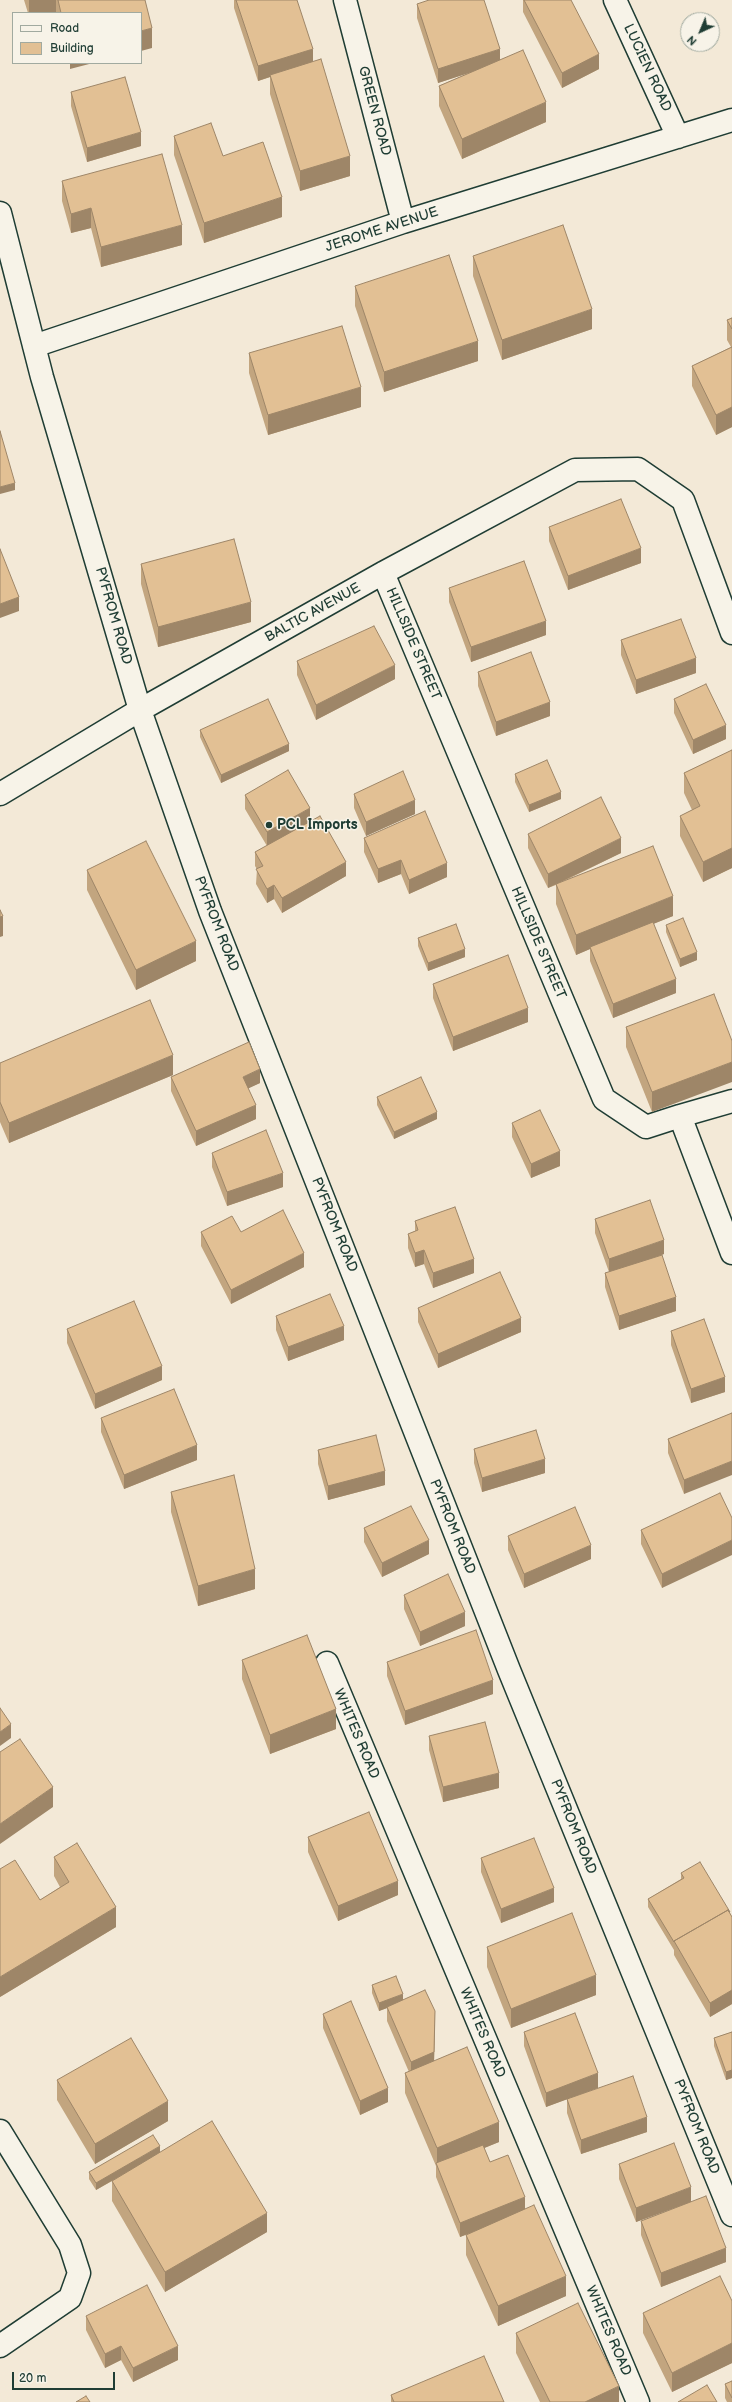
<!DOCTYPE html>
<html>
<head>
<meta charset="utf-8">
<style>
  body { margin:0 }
  #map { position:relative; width:732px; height:2402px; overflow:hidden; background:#f3e9d7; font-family:"Balsamiq Sans",sans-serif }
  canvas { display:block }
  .legend { position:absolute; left:12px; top:12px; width:130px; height:52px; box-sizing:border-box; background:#f7f3e8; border:1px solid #a1aaa0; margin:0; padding:5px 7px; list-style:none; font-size:12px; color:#1f3d34 }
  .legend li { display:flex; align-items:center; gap:8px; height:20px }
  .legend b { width:20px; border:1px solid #a1aaa0 }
  .north { position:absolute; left:680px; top:12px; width:40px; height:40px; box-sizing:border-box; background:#f7f3e8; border:1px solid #a1aaa0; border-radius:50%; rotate:224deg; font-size:11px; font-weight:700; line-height:16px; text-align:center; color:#1f3d34 }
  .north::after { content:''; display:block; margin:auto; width:14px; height:18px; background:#1f3d34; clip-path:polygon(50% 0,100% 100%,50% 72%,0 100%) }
  .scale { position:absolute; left:12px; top:2372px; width:103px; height:18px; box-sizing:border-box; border:2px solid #1f3d34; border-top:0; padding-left:5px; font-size:12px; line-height:14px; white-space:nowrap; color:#1f3d34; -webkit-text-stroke:3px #f7f3e8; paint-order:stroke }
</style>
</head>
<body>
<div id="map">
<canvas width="732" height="2402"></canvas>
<ul class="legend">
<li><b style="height:5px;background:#f7f3e8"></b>Road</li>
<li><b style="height:11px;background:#e2c094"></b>Building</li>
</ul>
<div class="north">N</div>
<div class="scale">20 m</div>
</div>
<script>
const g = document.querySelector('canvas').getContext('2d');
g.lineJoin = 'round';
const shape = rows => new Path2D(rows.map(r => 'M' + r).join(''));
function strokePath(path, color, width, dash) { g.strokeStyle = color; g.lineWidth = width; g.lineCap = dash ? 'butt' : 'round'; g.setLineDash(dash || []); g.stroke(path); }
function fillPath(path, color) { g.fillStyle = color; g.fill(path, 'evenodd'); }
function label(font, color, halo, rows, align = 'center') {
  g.font = font + ' "Balsamiq Sans",sans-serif'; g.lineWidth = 3; g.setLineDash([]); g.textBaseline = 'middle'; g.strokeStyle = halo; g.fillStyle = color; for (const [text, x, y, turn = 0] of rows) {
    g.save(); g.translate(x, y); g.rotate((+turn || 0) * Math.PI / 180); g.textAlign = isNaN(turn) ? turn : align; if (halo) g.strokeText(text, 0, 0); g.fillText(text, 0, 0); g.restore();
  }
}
const minor = shape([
  [345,0,403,222],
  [615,0,678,137],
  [0,213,42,377,140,710,210,911,509,1670,732,2215],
  [34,346,403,222,732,120],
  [383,573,604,1099,646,1127,680,1116,732,1253],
  [0,794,140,710,383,573,575,470,638,469,683,500,732,633],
  [680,1116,732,1101],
  [327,1663,638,2402],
  [0,2131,70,2245,79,2273,70,2298,0,2346]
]);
strokePath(minor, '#1f3d34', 25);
strokePath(minor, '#f7f3e8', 22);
fillPath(shape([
  [24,0,145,0,152,48,141,13,28,13],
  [234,0,297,0,313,62,350,176,300,191,270,94,270,77,258,81,234,8],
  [523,0,571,0,599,69,562,88,523,12],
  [417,4,500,60,546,122,462,159,439,106,439,86,471,72,438,83,417,18],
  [71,92,141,146,87,162,71,106],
  [174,136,223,156,282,217,204,243,174,155],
  [62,181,182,245,101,267,91,228,71,233,62,201],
  [473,256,592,329,502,360,473,276],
  [355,286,478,361,384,392,355,306],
  [732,318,732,427,716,435,692,386,692,366,731,347,727,340,727,320],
  [249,353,361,407,268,435,249,373],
  [549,527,641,563,568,590,549,541],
  [141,564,251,622,158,647,141,584],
  [449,588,546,635,471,662,449,602],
  [621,640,696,673,636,694,621,655],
  [297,661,395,679,316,720,297,675],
  [478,672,550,716,496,736,478,686],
  [674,699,726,739,693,754,674,713],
  [200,730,289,751,221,783,200,737],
  [732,750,732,868,703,882,680,836,680,816,692,810,684,793,684,773],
  [515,774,561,799,529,812,515,782],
  [354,794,415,814,366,836,354,808],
  [245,795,310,821,346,876,282,913,274,899,267,903,256,884,257,869,255,866,255,852,267,846,245,809],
  [528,834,621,853,562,882,673,916,653,924,676,993,613,1018,590,961,590,949,576,955,556,904,556,885,548,888,528,848],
  [364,838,447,877,409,894,401,874,378,883,364,852],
  [87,870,196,961,136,990,87,890],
  [666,925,697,960,680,967,666,932],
  [418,938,465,957,428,971,418,946],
  [433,984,528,1022,453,1051,433,998],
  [626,1027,732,1041,652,1112,626,1047],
  [0,1063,173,1075,9,1143,0,1122],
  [171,1077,260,1083,248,1088,256,1119,196,1146,171,1091],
  [377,1097,437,1119,394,1139,377,1105],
  [512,1123,560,1166,531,1178,512,1137],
  [212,1153,283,1187,227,1206,212,1167],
  [595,1219,664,1254,660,1255,676,1311,619,1330,605,1287,605,1273,609,1272,595,1233],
  [415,1221,474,1273,433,1288,424,1264,415,1267,408,1248,408,1234,415,1231],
  [201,1232,241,1232,304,1267,231,1304,201,1246],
  [418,1308,521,1332,438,1368,418,1322],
  [276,1316,344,1340,288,1361,276,1330],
  [67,1329,162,1380,95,1409,67,1343],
  [671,1331,725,1392,691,1403,671,1345],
  [732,1413,684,1494,668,1453,668,1439],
  [101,1418,197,1460,124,1489,101,1432],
  [474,1449,545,1473,482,1492,474,1463],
  [318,1450,385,1485,328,1500,318,1464],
  [171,1492,255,1589,198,1606,171,1512],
  [732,1518,662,1588,641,1544,641,1530],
  [364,1528,429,1554,382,1577,364,1542],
  [508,1536,591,1559,524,1588,508,1550],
  [404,1595,465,1626,420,1646,404,1609],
  [242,1660,336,1729,270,1754,242,1679],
  [387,1662,493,1694,405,1725,387,1676],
  [429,1736,499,1788,443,1802,429,1750],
  [308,1837,398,1895,338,1921,308,1852],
  [54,1857,116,1927,0,1997,40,1900,60,1887,54,1876],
  [481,1858,554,1902,501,1923,481,1872],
  [681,1873,730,1914,732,1917,732,2004,710,2017,674,1955,674,1950,648,1907,648,1899,681,1879],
  [487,1947,596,1995,511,2028,487,1967],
  [372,1985,403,2000,435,2025,434,2061,499,2142,484,2148,490,2162,525,2209,566,2296,498,2326,466,2255,466,2235,475,2231,460,2237,436,2177,436,2166,405,2093,405,2073,409,2072,387,2021,387,2008,379,2011,372,1993],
  [323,2014,388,2102,360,2115,323,2028],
  [524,2032,598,2088,577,2096,647,2132,581,2154,567,2113,567,2099,546,2107,524,2046],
  [732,2032,732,2078,726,2080,714,2046,714,2038],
  [57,2080,168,2121,95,2164,57,2100],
  [160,2152,267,2232,165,2292,112,2201,112,2181,96,2190,89,2179,89,2172],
  [619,2164,691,2202,726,2262,661,2287,641,2235,641,2221,690,2202,636,2222,619,2179],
  [732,2301,732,2363,672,2392,643,2333,643,2313],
  [86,2316,178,2360,133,2382,121,2360,105,2368,86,2330],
  [516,2333,619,2402,540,2402,516,2353],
  [732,2381,732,2402,727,2402,725,2398,725,2384],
  [391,2395,504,2402,391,2402]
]), '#c2a57f');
fillPath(shape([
  [29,0,56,0,56,13,29,13],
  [152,28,152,48,141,51,141,31],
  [313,49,313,63,270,75,270,77,258,81,258,66],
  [500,49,500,63,438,83,438,69],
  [599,54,599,69,562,88,562,73],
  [70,63,93,63,70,69],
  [546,102,546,122,462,159,462,139],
  [141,132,141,146,87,162,87,148],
  [350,156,350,176,300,191,300,171],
  [282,197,282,217,204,243,204,223],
  [91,208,91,228,71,233,71,214],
  [182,225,182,245,101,267,101,247],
  [592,309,592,329,502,360,502,340],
  [478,341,478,361,384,392,384,372],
  [361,387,361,407,268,435,268,415],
  [732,407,732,427,716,435,716,415],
  [15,483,15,490,0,494,0,487],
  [641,548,641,563,568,590,568,576],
  [19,597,19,611,0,618,0,604],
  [251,602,251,622,158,647,158,627],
  [546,621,546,635,471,662,471,647],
  [696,658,696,673,636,694,636,680],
  [395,665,395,679,316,720,316,705],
  [550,702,550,716,496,736,496,722],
  [726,725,726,739,693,754,693,740],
  [289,744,289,751,221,783,221,775],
  [561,792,561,799,529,812,529,805],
  [415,800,415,814,366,836,366,822],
  [310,808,310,822,267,847,267,832],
  [621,838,621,853,548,888,548,874],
  [732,848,732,868,703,882,703,862],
  [401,860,401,874,378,883,378,869],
  [346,862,346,876,282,913,282,898],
  [447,863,447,877,409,894,409,880],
  [274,885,274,899,267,903,267,889],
  [673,896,673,916,591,949,590,947,590,949,576,955,576,935],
  [3,916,3,936,0,937,0,917],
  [196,941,196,961,136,990,136,970],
  [465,949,465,957,428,971,428,963],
  [697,952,697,960,680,967,680,959],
  [676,979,676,993,613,1018,613,1004],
  [528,1008,528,1022,453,1051,453,1037],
  [173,1055,173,1075,9,1143,9,1123],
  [732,1062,732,1082,652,1112,652,1092],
  [260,1069,260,1083,243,1091,243,1077],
  [256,1105,256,1119,196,1146,196,1131],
  [437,1112,437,1119,394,1139,394,1132],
  [560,1151,560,1166,531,1178,531,1164],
  [283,1173,283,1187,227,1206,227,1192],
  [664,1240,664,1254,609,1274,609,1259],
  [424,1250,424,1264,415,1267,415,1253],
  [304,1253,304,1267,231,1304,231,1290],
  [474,1259,474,1273,433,1288,433,1273],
  [676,1297,676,1311,619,1330,619,1316],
  [521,1318,521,1332,438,1368,438,1354],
  [344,1326,344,1340,288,1361,288,1347],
  [162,1366,162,1380,95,1409,95,1394],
  [725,1377,725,1392,691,1403,691,1389],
  [197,1445,197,1460,124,1489,124,1475],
  [545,1459,545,1473,482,1492,482,1478],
  [732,1461,732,1475,684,1494,684,1480],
  [385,1471,385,1485,328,1500,328,1486],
  [429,1540,429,1554,382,1577,382,1563],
  [732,1540,732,1555,662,1588,662,1574],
  [591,1545,591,1559,524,1588,524,1574],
  [255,1569,255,1589,198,1606,198,1586],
  [465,1612,465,1626,420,1646,420,1632],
  [493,1680,493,1694,405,1725,405,1711],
  [336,1709,336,1729,270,1754,270,1735],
  [11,1724,11,1738,0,1746,0,1732],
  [499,1773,499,1788,443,1802,443,1787],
  [53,1787,53,1807,0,1844,0,1824],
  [398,1881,398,1895,338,1921,338,1906],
  [554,1888,554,1902,501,1923,501,1909],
  [116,1907,116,1927,0,1997,0,1977],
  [596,1975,596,1995,511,2028,511,2009],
  [732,1990,732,2004,710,2017,710,2003],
  [403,1994,403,2002,379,2011,379,2003],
  [435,2011,434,2066,411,2076,411,2062],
  [732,2070,732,2078,726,2080,726,2072],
  [598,2073,598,2088,546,2107,546,2093],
  [388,2088,388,2102,360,2115,360,2101],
  [168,2101,168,2121,95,2164,95,2144],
  [647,2117,647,2132,581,2154,581,2140],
  [499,2122,499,2142,438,2167,437,2165,437,2148],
  [160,2146,160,2153,96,2190,96,2183],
  [691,2187,691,2202,636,2222,636,2208],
  [525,2197,525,2212,460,2237,460,2223],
  [267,2213,267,2232,165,2292,165,2272],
  [726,2248,726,2262,661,2287,661,2273],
  [566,2276,566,2296,498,2326,498,2306],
  [732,2343,732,2363,672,2392,672,2373],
  [121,2346,121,2360,105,2368,105,2354],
  [178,2346,178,2360,133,2382,133,2368],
  [619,2386,619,2402,585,2402]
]), '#9e8668');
const building = shape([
  [58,0,145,0,152,28,141,31,141,13,61,13,58,0],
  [236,0,297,0,313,49,258,66,236,0],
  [429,0,484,0,500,49,438,69,417,4,429,0],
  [524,0,571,0,599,54,562,73,524,0],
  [523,50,546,102,462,139,439,86,523,50],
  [321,59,350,156,300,171,270,75,321,59],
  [125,77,141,132,87,148,71,92,125,77],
  [211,123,223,156,263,142,282,197,204,223,174,136,211,123],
  [162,154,182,225,101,247,91,208,71,214,62,181,162,154],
  [563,225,592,309,502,340,473,256,563,225],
  [449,255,478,341,384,372,355,286,449,255],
  [732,318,732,329,727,320,732,318],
  [342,326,361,387,268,415,249,353,342,326],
  [732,347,732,407,716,415,692,366,732,347],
  [0,431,15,483,0,487,0,431],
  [621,499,641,548,568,576,549,527,621,499],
  [234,539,251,602,158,627,141,564,234,539],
  [0,549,19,597,0,604,0,549],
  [524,561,546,621,471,647,449,588,524,561],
  [681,619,696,658,636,680,621,640,681,619],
  [374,626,395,665,316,705,297,661,374,626],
  [531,652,550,702,496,722,478,672,531,652],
  [706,684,726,725,693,740,674,699,706,684],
  [268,699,289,744,221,775,200,730,268,699],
  [732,750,732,848,703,862,680,816,700,806,684,773,732,750],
  [547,760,561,792,529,805,515,774,547,760],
  [288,770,310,808,267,832,245,795,288,770],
  [403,771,415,800,366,822,354,794,403,771],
  [601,797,621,838,548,874,528,834,601,797],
  [425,811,447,863,409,880,401,860,378,869,364,838,425,811],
  [320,816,346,862,282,898,274,885,267,889,256,869,263,866,255,852,320,816],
  [146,841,196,941,136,970,87,870,146,841],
  [653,846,673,896,576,935,556,884,653,846],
  [0,910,3,916,0,917,0,910],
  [683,918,697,952,680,959,666,925,683,918],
  [653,922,676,979,613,1004,590,947,653,922],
  [456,924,465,949,428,963,418,938,456,924],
  [508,955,528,1008,453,1037,433,984,508,955],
  [714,994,732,1041,732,1062,652,1092,626,1027,714,994],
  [150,1000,173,1055,9,1123,0,1102,0,1063,150,1000],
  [249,1042,260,1069,243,1077,256,1105,196,1131,171,1077,249,1042],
  [421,1077,437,1112,394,1132,377,1097,421,1077],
  [540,1110,560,1151,531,1164,512,1123,540,1110],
  [266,1130,283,1173,227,1192,212,1153,266,1130],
  [650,1200,664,1240,609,1259,595,1219,650,1200],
  [455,1207,474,1259,433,1273,424,1250,415,1253,408,1234,418,1230,415,1221,455,1207],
  [283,1210,304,1253,231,1290,201,1232,232,1216,241,1232,283,1210],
  [662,1255,676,1297,619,1316,605,1273,662,1255],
  [500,1272,521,1318,438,1354,418,1308,500,1272],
  [330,1294,344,1326,288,1347,276,1316,330,1294],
  [134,1301,162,1366,95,1394,67,1329,134,1301],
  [704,1319,725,1377,691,1389,671,1331,704,1319],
  [174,1389,197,1445,124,1475,101,1418,174,1389],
  [732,1413,732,1461,684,1480,668,1439,732,1413],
  [536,1430,545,1459,482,1478,474,1449,536,1430],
  [376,1435,385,1471,328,1486,318,1450,376,1435],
  [234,1475,255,1569,198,1586,171,1492,234,1475],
  [720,1493,732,1518,732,1540,662,1574,641,1530,720,1493],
  [411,1506,429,1540,382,1563,364,1528,411,1506],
  [575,1507,591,1545,524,1574,508,1536,575,1507],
  [448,1574,465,1612,420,1632,404,1595,448,1574],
  [476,1630,493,1680,405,1711,387,1662,476,1630],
  [307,1635,336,1709,270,1735,242,1660,307,1635],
  [0,1708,11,1724,0,1732,0,1708],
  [485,1722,499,1773,443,1787,429,1736,485,1722],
  [20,1739,53,1787,0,1824,0,1752,20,1739],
  [369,1812,398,1881,338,1906,308,1837,369,1812],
  [534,1838,554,1888,501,1909,481,1858,534,1838],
  [77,1843,116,1907,0,1977,0,1869,15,1860,40,1900,69,1882,54,1857,77,1843],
  [700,1862,730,1912,729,1912,728,1910,674,1941,674,1942,648,1899,684,1878,681,1873,700,1862],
  [728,1910,732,1917,732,1990,710,2003,674,1941,728,1910],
  [572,1913,596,1975,511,2009,487,1947,572,1913],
  [396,1976,403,1994,379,2003,372,1985,396,1976],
  [425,1990,435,2011,434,2052,411,2062,387,2007,425,1990],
  [351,2001,388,2088,360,2101,323,2014,351,2001],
  [575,2013,598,2073,546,2093,524,2032,575,2013],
  [732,2032,732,2070,726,2072,714,2038,732,2032],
  [131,2038,168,2101,95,2144,57,2080,131,2038],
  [467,2047,499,2122,437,2148,405,2073,467,2047],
  [633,2076,647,2117,581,2140,567,2099,633,2076],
  [212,2121,267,2213,165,2272,112,2181,212,2121],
  [153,2135,160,2146,96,2183,89,2172,153,2135],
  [674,2143,691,2187,636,2208,619,2164,674,2143],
  [483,2145,490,2162,508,2155,525,2197,460,2223,436,2163,483,2145],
  [706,2196,726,2248,661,2273,641,2221,706,2196],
  [534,2205,566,2276,498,2306,466,2235,534,2205],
  [720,2276,732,2301,732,2343,672,2373,643,2313,720,2276],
  [147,2285,178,2346,133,2368,121,2346,105,2354,86,2316,147,2285],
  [578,2303,619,2386,585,2402,550,2402,516,2333,578,2303],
  [484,2356,504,2402,394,2402,391,2395,484,2356],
  [732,2381,732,2398,725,2384,732,2381],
  [707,2385,717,2402,678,2402,707,2385],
  [86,2396,90,2402,76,2402,86,2396]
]);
fillPath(building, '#e2c094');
strokePath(building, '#9e8668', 1);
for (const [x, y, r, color] of [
  [269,825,4,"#1f3d34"]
]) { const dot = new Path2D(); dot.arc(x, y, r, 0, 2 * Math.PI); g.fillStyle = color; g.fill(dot); strokePath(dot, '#f7f3e8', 1.5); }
label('14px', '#1f3d34', '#f7f3e8', [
  ["LUCIEN ROAD",647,68,65],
  ["GREEN ROAD",374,111,75],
  ["JEROME AVENUE",382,230,-18],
  ["BALTIC AVENUE",313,613,-29],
  ["PYFROM ROAD",113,616,74],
  ["HILLSIDE STREET",413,644,67],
  ["PYFROM ROAD",216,924,69],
  ["HILLSIDE STREET",538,943,67],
  ["PYFROM ROAD",334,1225,68],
  ["PYFROM ROAD",452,1527,68],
  ["WHITES ROAD",356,1734,67],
  ["PYFROM ROAD",573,1827,68],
  ["WHITES ROAD",482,2033,67],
  ["PYFROM ROAD",696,2127,68],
  ["WHITES ROAD",608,2331,67]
]);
label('bold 14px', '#1f3d34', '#f7f3e8', [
  ["PCL Imports",277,825]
], 'left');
</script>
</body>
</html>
